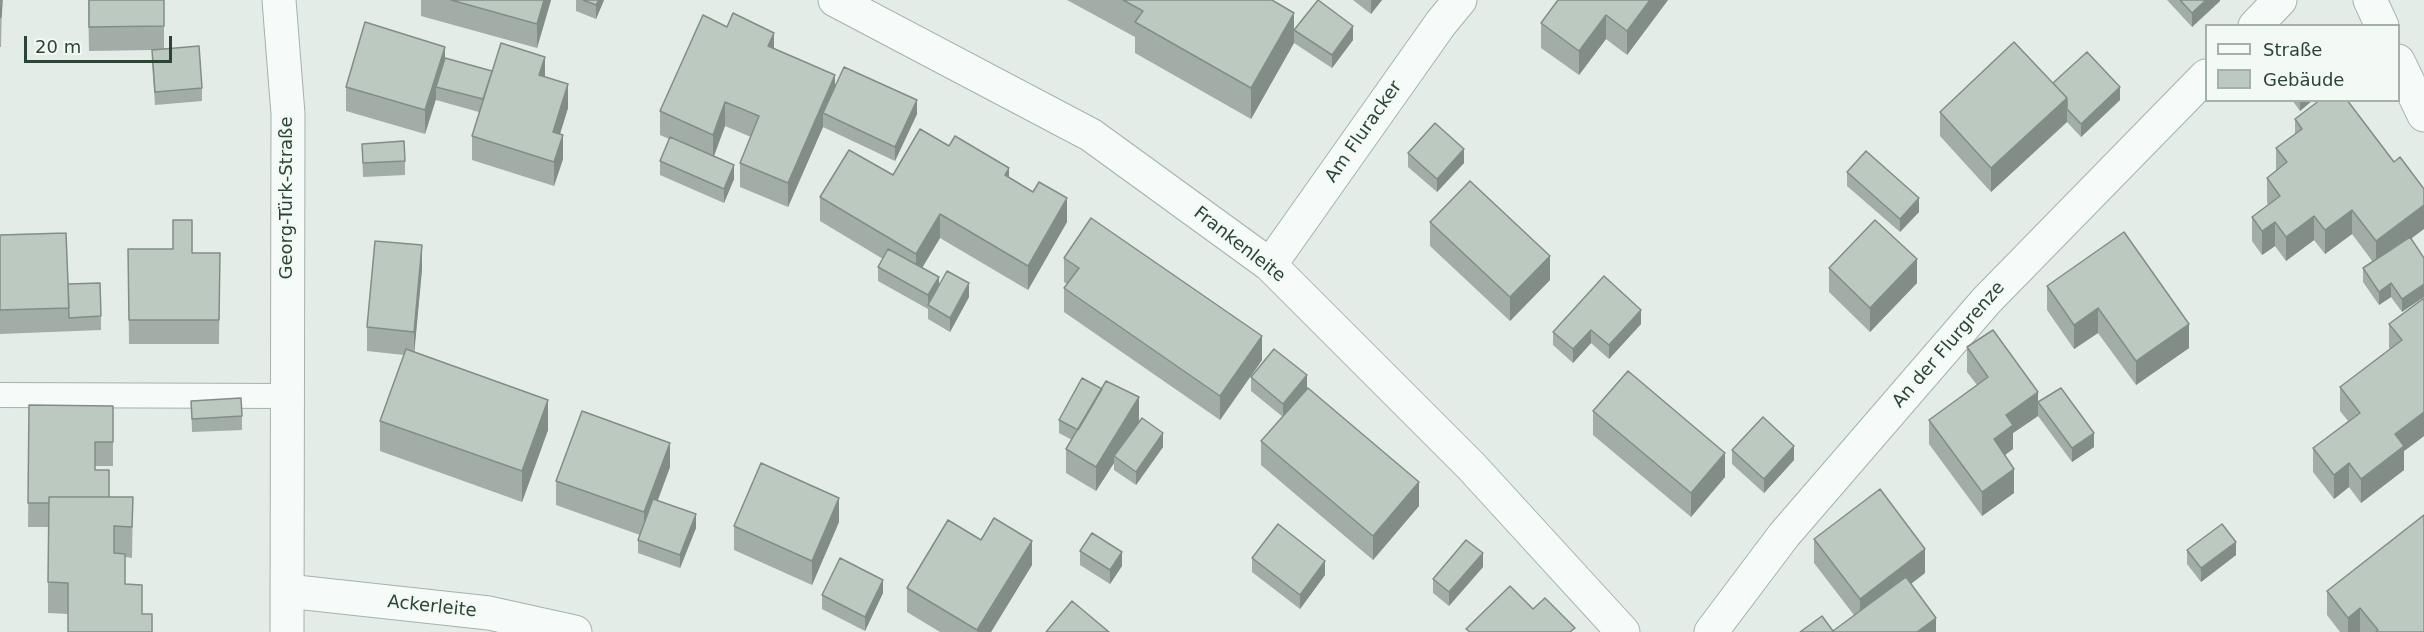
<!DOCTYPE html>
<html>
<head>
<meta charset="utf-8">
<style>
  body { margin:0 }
  #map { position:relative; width:2424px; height:632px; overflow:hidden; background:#e3ece7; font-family:"DejaVu Sans",sans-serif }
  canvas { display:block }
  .legend { position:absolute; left:2205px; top:24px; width:195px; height:78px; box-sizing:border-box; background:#f3f9f5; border:2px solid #a3b1a9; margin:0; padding:8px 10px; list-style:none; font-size:18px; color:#2b4436 }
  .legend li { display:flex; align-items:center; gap:12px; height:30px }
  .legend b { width:30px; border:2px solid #a3b1a9 }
  .scale { position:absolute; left:24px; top:36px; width:148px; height:27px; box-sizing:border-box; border:3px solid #2b4436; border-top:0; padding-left:8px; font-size:18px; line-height:21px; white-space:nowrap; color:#2b4436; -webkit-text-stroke:4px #f3f9f5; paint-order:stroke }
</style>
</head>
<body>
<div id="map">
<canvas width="2424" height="632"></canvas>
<ul class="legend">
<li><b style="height:8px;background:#f6faf8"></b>Straße</li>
<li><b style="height:16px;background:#bbc9c1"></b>Gebäude</li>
</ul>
<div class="scale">20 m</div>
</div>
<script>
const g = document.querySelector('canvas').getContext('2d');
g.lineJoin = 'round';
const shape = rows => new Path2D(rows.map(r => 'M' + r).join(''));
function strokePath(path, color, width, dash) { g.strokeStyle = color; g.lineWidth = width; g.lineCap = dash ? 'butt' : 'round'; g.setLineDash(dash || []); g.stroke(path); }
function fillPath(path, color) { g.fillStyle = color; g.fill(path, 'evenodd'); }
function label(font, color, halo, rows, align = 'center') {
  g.font = font + ' "DejaVu Sans",sans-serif'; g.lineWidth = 4.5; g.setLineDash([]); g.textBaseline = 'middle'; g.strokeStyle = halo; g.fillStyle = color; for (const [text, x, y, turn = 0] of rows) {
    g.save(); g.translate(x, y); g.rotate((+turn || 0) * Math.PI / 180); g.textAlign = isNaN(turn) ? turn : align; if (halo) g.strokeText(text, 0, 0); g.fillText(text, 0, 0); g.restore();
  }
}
const service = shape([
  [0,395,286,396]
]);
const minor = shape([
  [279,0,288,114,287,632],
  [835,0,1091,135,1270,265,1471,466,1623,632],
  [2370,0,2382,26],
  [2255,26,2280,0],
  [2398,61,2424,115],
  [1270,265,1441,23,1460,0],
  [287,591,489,613,575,632],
  [1711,632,1784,535,1986,301,2206,76]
]);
strokePath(service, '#a4b3ab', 26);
strokePath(minor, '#a4b3ab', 35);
strokePath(service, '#f6faf8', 24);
strokePath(minor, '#f6faf8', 33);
fillPath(shape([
  [0,0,2,0,1,47,0,47],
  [88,0,164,0,164,49,202,88,202,101,155,105,152,63,152,50,89,51],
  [421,0,551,0,537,48,421,16],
  [576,0,604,0,596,19,576,11],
  [1067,0,1272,0,1294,30,1353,40,1332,68,1294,43,1251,119,1135,53,1135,37],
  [1353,0,1382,0,1371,14],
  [1668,0,1627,55,1606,39,1579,75,1541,48,1541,23],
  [2167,0,2220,0,2220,1,2192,27],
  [774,48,835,87,917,114,895,161,823,127,788,207,740,187,740,163,751,137,725,126,713,156,734,179,724,203,660,175,660,161,669,139,660,135,660,111],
  [445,58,492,71,545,77,568,108,560,134,563,159,554,186,472,160,472,136,479,112,436,100,436,99,425,134,346,111,346,87],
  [2053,83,2120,100,2081,137,2067,122,1991,192,1940,136,1940,112],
  [2292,100,2313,100,2300,111],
  [2295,119,2412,238,2402,312,2391,297,2379,305,2363,282,2363,268,2373,262,2352,234,2325,254,2314,240,2286,261,2275,246,2262,255,2252,241,2252,217,2268,205,2267,202,2267,178,2276,171,2276,148,2295,134],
  [362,144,405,161,405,175,363,177],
  [949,146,1009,178,1067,222,1028,290,940,238,922,268,939,287,969,297,950,332,928,319,928,308,928,309,878,281,878,267,883,259,820,221,820,197,893,175],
  [1408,153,1464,163,1437,192,1408,167],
  [1847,172,1919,212,1900,232,1847,186],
  [1430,222,1550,280,1510,321,1430,246],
  [0,235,68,284,101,316,101,330,0,334],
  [128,249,192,253,220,253,219,344,129,344],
  [1064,258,1262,360,1220,420,1064,312,1064,288,1067,284,1064,282],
  [1829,268,1917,283,1870,332,1829,292],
  [422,269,414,352,548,430,522,502,380,451,380,421,404,355,367,351,367,327],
  [2047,286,2189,348,2136,385,2098,333,2074,349,2047,310],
  [2424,298,2424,436,2404,451,2404,470,2361,503,2349,487,2334,499,2313,472,2313,448,2348,421,2340,411,2340,387,2390,349,2389,348,2389,324],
  [1641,324,1609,359,1591,343,1573,363,1553,345,1553,332],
  [1967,347,2094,447,2072,462,2038,416,2013,433,2013,449,2005,455,2014,493,1982,516,1929,444,1929,420,1977,385,1967,372],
  [1251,377,1307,389,1419,506,1373,560,1261,465,1261,441,1283,417,1251,391],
  [191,401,242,416,242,430,192,432],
  [29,405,113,406,113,466,95,466,95,470,109,497,133,497,132,558,125,557,68,614,48,613,48,527,28,527],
  [1593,411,1725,477,1691,517,1593,435],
  [1059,420,1139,421,1163,447,1136,485,1114,470,1114,463,1096,491,1066,473,1066,449,1072,440,1059,433],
  [1732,450,1794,460,1764,493,1732,464],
  [670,467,658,500,696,528,680,568,638,553,638,540,640,535,556,505,556,481],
  [839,522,812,585,734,550,734,526],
  [1814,539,1925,573,1911,584,1936,632,1833,631,1854,615,1814,563],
  [981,540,1032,565,991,632,940,632,907,612,907,588],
  [2187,550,2236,555,2201,582,2187,564],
  [1080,551,1122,566,1110,584,1080,565],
  [1252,558,1325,575,1300,609,1252,572],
  [1483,567,1449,606,1433,593,1433,579],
  [2327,591,2424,632,2340,632,2327,615],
  [883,593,865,631,822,609,822,595]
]), '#a1ada6');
fillPath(shape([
  [544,0,551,0,537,48,537,24],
  [599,0,604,0,596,19,596,5],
  [1372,0,1382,0,1371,14,1371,1],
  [1650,0,1668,0,1627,55,1627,31],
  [2206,0,2220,0,2220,1,2192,27,2192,13],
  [1294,13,1294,43,1251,119,1251,88],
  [1606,15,1606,39,1579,75,1579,51],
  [1353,26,1353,40,1332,68,1332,55],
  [774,33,774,57,768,46],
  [445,47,445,71,436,87,436,99,425,134,425,110],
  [545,57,545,81,539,75],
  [835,75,835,99,823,113,823,127,788,207,788,183],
  [568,84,568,108,553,156,553,132],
  [2120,87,2120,100,2081,137,2081,124],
  [2067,98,2067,122,1991,192,1991,168],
  [917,100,917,114,895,161,895,147],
  [2300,100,2313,100,2300,111],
  [725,102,725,126,713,159,713,135],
  [563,135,563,159,554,186,554,162],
  [1464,149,1464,163,1437,192,1437,179],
  [734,165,734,179,724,203,724,189],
  [1009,168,1009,192,1005,175],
  [1067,198,1067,222,1028,290,1028,266],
  [1919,198,1919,212,1900,232,1900,219],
  [2424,205,2424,229,2376,265,2376,241],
  [2352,210,2352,234,2325,254,2325,230],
  [940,214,940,238,916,278,916,254],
  [2314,216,2314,240,2286,261,2286,237],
  [2275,222,2275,246,2262,255,2262,231],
  [422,245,422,269,414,356,414,332],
  [1550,256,1550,280,1510,321,1510,297],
  [1917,259,1917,283,1870,332,1870,308],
  [939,277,939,291,928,305,928,309,928,295],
  [969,283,969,297,950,332,950,318],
  [2391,283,2391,297,2379,305,2379,292],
  [2424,284,2424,297,2402,312,2402,299],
  [2098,308,2098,333,2074,349,2074,325],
  [1641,310,1641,324,1609,359,1609,345],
  [2189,324,2189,348,2136,385,2136,361],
  [1591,330,1591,343,1573,363,1573,349],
  [1262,336,1262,360,1220,420,1220,396],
  [1307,375,1307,389,1283,417,1283,404],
  [2038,392,2038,416,2013,433,2013,449,1994,463,1994,439,2006,415],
  [1139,397,1139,422,1114,456,1114,463,1096,491,1096,467],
  [548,400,548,430,522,502,522,471],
  [2424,412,2424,436,2404,451,2404,470,2361,503,2361,479,2395,434],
  [1163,433,1163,447,1136,485,1136,472],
  [2094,433,2094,447,2072,462,2072,448],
  [670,443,670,467,644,537,644,512],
  [1794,446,1794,460,1764,493,1764,479],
  [1725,453,1725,477,1691,517,1691,493],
  [2349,463,2349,487,2334,499,2334,475],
  [2014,469,2014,493,1982,516,1982,492],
  [1419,482,1419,506,1373,560,1373,536],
  [839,498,839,522,812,585,812,561],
  [696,514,696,528,680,568,680,555],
  [1032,541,1032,565,991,632,977,632,977,630],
  [2236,542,2236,555,2201,582,2201,568],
  [1925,549,1925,573,1860,623,1860,599],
  [1122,552,1122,566,1110,584,1110,570],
  [1483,553,1483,567,1449,606,1449,592],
  [1325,561,1325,575,1300,609,1300,595],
  [883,580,883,593,865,631,865,617],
  [2360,608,2360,632,2348,632,2348,618],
  [1936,618,1936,632,1917,632]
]), '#838d87');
const building = shape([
  [0,0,2,0,1,17,0,17,0,0],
  [89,0,164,0,164,26,89,27,89,0],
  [451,0,544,0,537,24,451,0],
  [583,0,599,0,596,5,583,0],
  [1123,0,1272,0,1294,13,1251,88,1135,22,1143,11,1123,0],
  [1318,0,1353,26,1332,55,1294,30,1318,0],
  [1558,0,1650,0,1627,31,1606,15,1579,51,1541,23,1558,0],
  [2180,0,2206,0,2192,13,2180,0],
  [733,13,774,33,768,46,835,75,788,183,740,163,759,116,725,102,713,135,660,111,703,15,727,27,733,13],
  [365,22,445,47,425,110,346,87,365,22],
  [2014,42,2067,98,1991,168,1940,112,2014,42],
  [501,43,545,57,539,75,568,84,553,132,563,135,554,162,472,136,501,43],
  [199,46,202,88,155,92,152,50,199,46],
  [2087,52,2120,87,2081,124,2067,109,2067,98,2053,83,2087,52],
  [445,58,492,71,483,99,436,87,445,58],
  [844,67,917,100,895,147,823,113,844,67],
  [2320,100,2347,100,2394,162,2400,157,2424,189,2424,205,2376,241,2352,210,2325,230,2314,216,2286,237,2275,222,2262,231,2252,217,2280,196,2267,178,2287,162,2276,148,2302,129,2295,119,2320,100],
  [1435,123,1464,149,1437,179,1408,153,1435,123],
  [920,129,949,146,955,136,1009,168,1005,175,1033,192,1039,182,1067,198,1028,266,940,214,916,254,820,197,849,150,893,175,920,129],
  [670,137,734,165,724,189,660,161,670,137],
  [404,141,405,161,363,163,362,144,404,141],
  [1866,151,1919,198,1900,219,1847,172,1866,151],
  [1470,181,1550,256,1510,297,1430,222,1470,181],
  [1091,218,1262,336,1220,396,1064,288,1079,268,1064,258,1091,218],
  [173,220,192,220,192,253,220,253,219,320,129,320,128,249,173,249,173,220],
  [1875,220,1917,259,1870,308,1829,268,1875,220],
  [2124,232,2189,324,2136,361,2098,308,2074,325,2047,286,2124,232],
  [66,233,69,308,0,310,0,235,66,233],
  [2410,237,2424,258,2424,284,2402,299,2391,283,2379,292,2363,268,2410,237],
  [375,241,422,245,414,332,367,327,375,241],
  [888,249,939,277,928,295,878,267,888,249],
  [947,271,969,283,950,318,928,305,947,271],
  [1604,276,1641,310,1609,345,1591,330,1573,349,1553,332,1604,276],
  [100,283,101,316,69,318,68,284,100,283],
  [2424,298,2424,412,2395,434,2404,446,2361,479,2349,463,2334,475,2313,448,2360,413,2340,387,2402,340,2389,324,2424,298],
  [1993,330,2038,392,2006,415,2013,425,1994,439,2014,469,1982,492,1929,420,1988,377,1967,347,1993,330],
  [406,349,548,400,522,471,380,421,406,349],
  [1274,349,1307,375,1283,404,1251,377,1274,349],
  [1628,371,1725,453,1691,493,1593,411,1628,371],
  [1082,378,1102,389,1078,430,1059,420,1082,378],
  [1106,381,1139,397,1096,467,1066,449,1106,381],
  [1308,388,1419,482,1373,536,1261,441,1308,388],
  [2061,388,2094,433,2072,448,2038,402,2061,388],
  [241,398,242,416,192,419,191,401,241,398],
  [29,405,113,406,113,442,95,442,95,470,109,470,109,497,49,497,49,503,28,503,29,405],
  [582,411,670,443,644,512,556,481,582,411],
  [1763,417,1794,446,1764,479,1732,450,1763,417],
  [1142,418,1163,433,1136,472,1114,456,1142,418],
  [761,463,839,498,812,561,734,526,761,463],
  [1880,489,1925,549,1860,599,1814,539,1880,489],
  [49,497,133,497,132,527,114,526,114,553,125,554,125,584,142,585,142,614,152,614,152,632,68,632,68,583,48,582,49,497],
  [653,499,696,514,680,555,638,540,653,499],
  [2424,515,2424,632,2376,632,2378,630,2360,608,2348,618,2327,591,2424,515],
  [994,518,1032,541,977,630,907,588,948,520,981,540,994,518],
  [1278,524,1325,561,1300,595,1252,558,1278,524],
  [2222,524,2236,542,2201,568,2187,550,2222,524],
  [1092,533,1122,552,1110,570,1080,551,1092,533],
  [1466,540,1483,553,1449,592,1433,579,1466,540],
  [840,558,883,580,865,617,822,595,840,558],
  [1906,577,1936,618,1917,632,1800,632,1822,616,1833,631,1906,577],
  [1510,586,1533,609,1545,598,1575,628,1570,632,1470,632,1466,629,1510,586],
  [1072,601,1109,632,1046,632,1072,601]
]);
fillPath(building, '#bbc9c1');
strokePath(building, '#838d87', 1.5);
label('18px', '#2b4436', '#f3f9f5', [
  ["Am Fluracker",1364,132,-55],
  ["Georg-Türk-Straße",287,198,-90],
  ["Frankenleite",1239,245,38],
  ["An der Flurgrenze",1949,345,-49],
  ["Ackerleite",432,607,6]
]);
</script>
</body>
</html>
